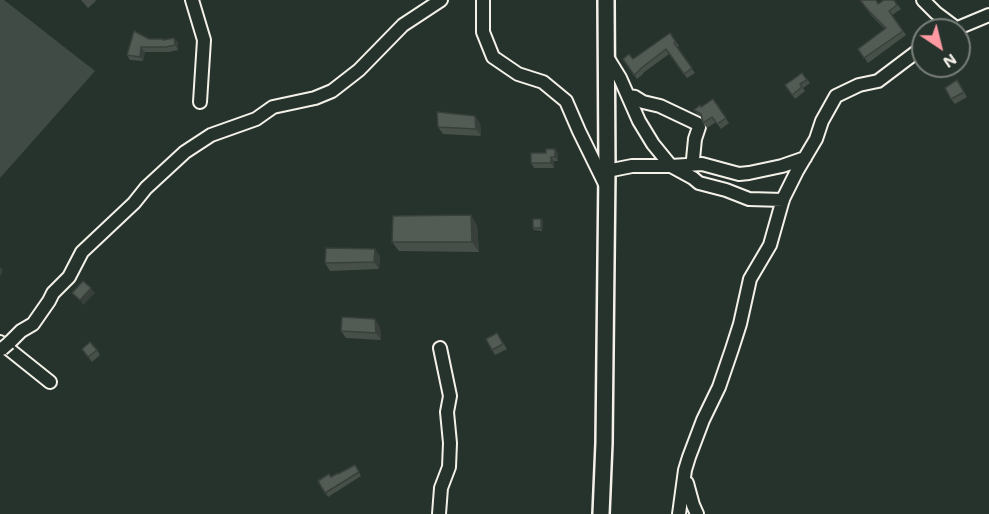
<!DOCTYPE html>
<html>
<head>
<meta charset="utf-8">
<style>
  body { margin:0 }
  #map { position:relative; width:989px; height:514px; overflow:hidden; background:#26332d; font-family:Mali,sans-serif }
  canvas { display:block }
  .north { position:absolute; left:911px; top:18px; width:60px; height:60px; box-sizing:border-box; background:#26332d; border:2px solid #787f78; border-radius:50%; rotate:145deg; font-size:16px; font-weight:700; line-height:24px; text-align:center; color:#f4f1e8 }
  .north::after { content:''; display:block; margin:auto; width:21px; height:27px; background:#ff9aa2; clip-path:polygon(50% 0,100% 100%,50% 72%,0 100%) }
</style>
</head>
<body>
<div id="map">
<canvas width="989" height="514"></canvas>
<div class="north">N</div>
</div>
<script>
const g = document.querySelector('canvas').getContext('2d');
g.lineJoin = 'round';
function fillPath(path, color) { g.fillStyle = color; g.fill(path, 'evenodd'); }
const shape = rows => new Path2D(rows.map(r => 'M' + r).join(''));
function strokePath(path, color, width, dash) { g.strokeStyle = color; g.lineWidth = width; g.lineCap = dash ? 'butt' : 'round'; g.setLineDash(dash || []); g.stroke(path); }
fillPath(shape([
  [0,0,4,0,95,71,0,178]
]), '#414b45');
const minor = shape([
  [192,0,204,40,200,102],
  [483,0,483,32,493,57,518,74,543,82,566,101,579,131,606,186],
  [923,0,936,13,956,28],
  [953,30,989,15],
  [607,57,620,78,639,121,653,144,671,166,702,164,739,174,749,173,782,166,805,158],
  [629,96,635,97,643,102,660,106,698,124,699,127,695,139,693,159,694,164],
  [607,170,612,170,632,166,671,166,693,178,699,183,726,190,749,199,783,200],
  [0,342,50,382],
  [9,343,21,331,33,324,49,301,53,293,69,277,82,252,134,203,146,188,185,152,211,135,256,119,273,107,315,98,332,91,359,70,403,25,441,0],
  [687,483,693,505,697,514],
  [439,514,441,488,449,467,450,443,447,412,450,396,440,348],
  [679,514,685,470,689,457,703,420,719,387,732,349,740,324,750,279,770,245,783,199,797,171,816,139,822,121,836,96,859,85,878,81,923,47]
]);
const major = shape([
  [601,514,604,443,607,170,606,0]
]);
strokePath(minor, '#f4f1e8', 16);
strokePath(major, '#f4f1e8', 20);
strokePath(minor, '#26332d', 12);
strokePath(major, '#26332d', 15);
const minorBridge = shape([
  [2,349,9,343]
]);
strokePath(minorBridge, '#f4f1e8', 16, []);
strokePath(minorBridge, '#26332d', 12);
fillPath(shape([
  [81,0,95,0,96,1,88,8],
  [860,0,878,4,894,0,901,9,892,15,906,35,868,63,858,49,885,29,871,15],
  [670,33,679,46,677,48,695,73,687,78,669,54,643,73,643,74,637,79,623,59,633,59],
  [149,39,163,39,163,40,178,42,178,50,169,52,145,52,143,61,130,60,127,55],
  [802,73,810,83,803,88,805,91,795,99,785,85],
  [960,85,967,97,955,104,951,99],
  [713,99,729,123,721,129,716,122,707,128,703,123,702,117,697,114,694,110,701,107],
  [480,123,481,136,443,134,438,127],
  [558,153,558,161,554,161,554,168,534,168,531,163],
  [543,221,542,231,534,230,533,228],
  [477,225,479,252,399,251,392,242],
  [380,256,379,269,330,271,325,263],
  [380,327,381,340,346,338,341,331],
  [497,333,507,349,495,355,492,350],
  [82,349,97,350,100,355,92,362],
  [355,465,361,476,328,497,318,481,338,474]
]), '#474f49');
fillPath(shape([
  [174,38,178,42,178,50,175,45],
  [141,47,145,52,143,61,140,57],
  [475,116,480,123,481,136,476,129],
  [555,149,558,153,558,161,555,157],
  [551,157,554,161,554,168,551,163],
  [471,215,477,225,479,252,472,242],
  [541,219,543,221,542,231,541,228],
  [375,249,380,256,379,269,374,262],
  [0,267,3,270,0,277],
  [91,288,95,293,83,305,80,300],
  [375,319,380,327,381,340,376,333]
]), '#39403c');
const building = shape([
  [860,0,876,0,878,4,884,0,894,0,897,5,889,11,903,31,864,58,858,49,886,28,868,10,860,0],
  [134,31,149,39,163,39,163,40,174,38,175,45,166,47,141,47,140,57,127,55,134,31],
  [670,33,676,42,674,43,692,68,684,74,666,49,640,69,640,70,634,75,623,59,629,54,633,59,670,33],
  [802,73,807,80,800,84,802,87,792,95,785,85,802,73],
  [957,80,964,92,951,99,945,88,957,80],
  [713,99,726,118,717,124,712,117,703,123,701,114,694,110,700,105,701,107,713,99],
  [437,112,475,116,476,129,438,127,437,112],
  [546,149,555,149,555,157,551,157,551,163,531,163,531,153,546,153,546,149],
  [471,215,472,242,392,242,393,216,471,215],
  [533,219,541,219,541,228,533,228,533,219],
  [326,248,375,249,374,262,325,263,326,248],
  [83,281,91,288,80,300,72,293,83,281],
  [342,317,375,319,376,333,341,331,342,317],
  [497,333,503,344,492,350,486,339,497,333],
  [90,342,97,350,88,357,82,349,90,342],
  [355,465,359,472,325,493,318,481,329,474,331,477,338,473,338,474,355,465]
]);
fillPath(building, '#525c55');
strokePath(building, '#39403c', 1.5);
</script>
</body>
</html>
